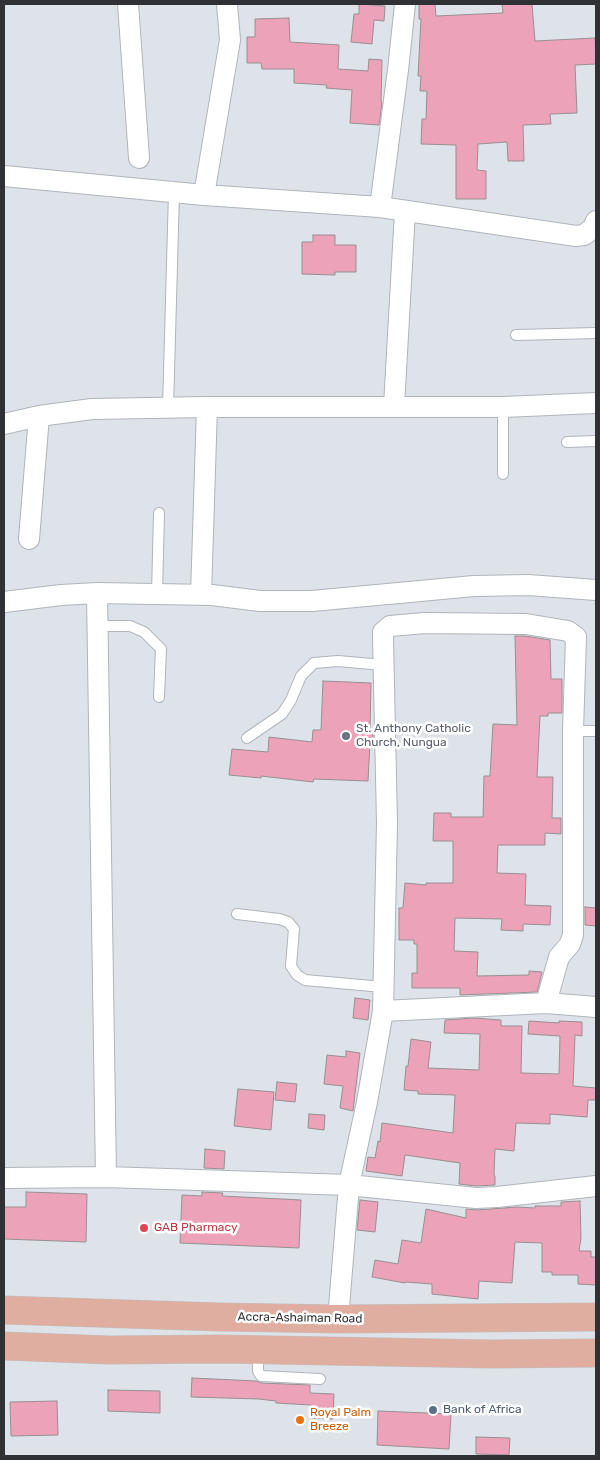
<!DOCTYPE html>
<html>
<head>
<meta charset="utf-8">
<style>
  body { margin:0 }
  #map { position:relative; width:600px; height:1460px; overflow:hidden; background:#dde3e9; font-family:Rubik,sans-serif }
  canvas { display:block }
  .frame { position:absolute; inset:0; border:5px solid #2f3134; pointer-events:none }
</style>
</head>
<body>
<div id="map">
<canvas width="600" height="1460"></canvas>
<div class="frame"></div>
</div>
<script>
const g = document.querySelector('canvas').getContext('2d');
g.lineJoin = 'round';
function fillPath(path, color) { g.fillStyle = color; g.fill(path, 'evenodd'); }
const shape = rows => new Path2D(rows.map(r => 'M' + r).join(''));
function strokePath(path, color, width, dash) { g.strokeStyle = color; g.lineWidth = width; g.lineCap = dash ? 'butt' : 'round'; g.setLineDash(dash || []); g.stroke(path); }
function label(font, color, halo, rows, align = 'center') {
  g.font = font + ' Rubik,sans-serif'; g.lineWidth = 5; g.setLineDash([]); g.textBaseline = 'middle'; g.strokeStyle = halo; g.fillStyle = color; for (const [text, x, y, turn = 0] of rows) {
    g.save(); g.translate(x, y); g.rotate((+turn || 0) * Math.PI / 180); g.textAlign = isNaN(turn) ? turn : align; if (halo) g.strokeText(text, 0, 0); g.fillText(text, 0, 0); g.restore();
  }
}
const building = shape([
  [359,4,385,6,384,21,374,20,372,44,351,42,354,14,359,14,359,4],
  [419,4,435,4,436,16,503,13,502,4,532,4,535,41,595,38,596,64,575,65,577,113,550,114,551,124,523,125,524,161,508,161,507,142,478,144,477,170,486,171,486,199,456,199,456,145,421,144,422,119,426,119,427,91,420,91,421,76,418,76,421,19,419,19,419,4],
  [289,18,290,42,339,45,338,69,368,71,369,59,382,60,381,102,382,102,379,125,350,123,352,90,326,88,327,85,294,83,294,69,262,69,261,63,247,63,247,37,255,37,255,19,289,18],
  [313,235,335,235,335,245,356,245,356,272,335,272,335,275,302,274,302,242,313,242,313,235],
  [515,636,525,636,550,640,551,679,562,679,562,713,548,713,548,716,540,716,537,777,553,777,552,818,561,818,561,834,545,833,545,845,498,845,497,873,526,874,525,905,551,906,550,925,523,924,523,931,501,930,502,919,455,918,454,951,478,952,477,976,529,975,529,971,542,972,537,992,460,995,460,988,412,988,412,973,417,973,417,944,414,944,414,940,399,940,399,908,403,908,405,883,426,885,426,883,453,883,453,841,433,841,434,813,451,813,451,817,483,817,484,776,490,776,493,724,517,725,515,636],
  [323,681,371,683,370,730,373,731,373,743,370,743,368,781,314,779,313,782,261,776,261,778,229,775,232,749,268,752,269,737,312,742,313,730,321,730,323,681],
  [585,907,596,908,596,926,585,925,585,907],
  [355,998,370,1000,368,1020,353,1018,355,998],
  [474,1018,501,1020,501,1026,522,1026,521,1073,559,1074,560,1036,528,1034,529,1021,559,1023,559,1021,582,1022,582,1036,575,1035,573,1086,596,1088,596,1100,588,1100,587,1117,550,1114,550,1124,516,1123,514,1151,495,1149,494,1175,495,1176,495,1185,476,1186,459,1184,460,1163,405,1155,402,1176,366,1171,368,1157,375,1158,378,1141,380,1142,382,1123,453,1133,455,1095,418,1094,418,1091,404,1090,406,1066,408,1066,411,1039,431,1042,428,1068,479,1070,480,1034,444,1033,445,1020,474,1018],
  [346,1051,360,1053,353,1111,340,1108,343,1086,324,1084,327,1055,346,1057,346,1051],
  [277,1082,297,1084,295,1102,275,1100,277,1082],
  [238,1089,274,1092,271,1130,234,1126,238,1089],
  [309,1114,325,1115,324,1130,308,1128,309,1114],
  [205,1149,225,1151,224,1169,204,1168,205,1149],
  [26,1192,87,1194,86,1242,4,1239,4,1207,26,1207,26,1192],
  [202,1192,223,1193,222,1196,301,1200,299,1248,180,1243,182,1195,202,1196,202,1192],
  [360,1200,378,1202,375,1232,357,1230,360,1200],
  [580,1201,581,1238,579,1251,591,1251,591,1257,596,1257,596,1285,578,1284,578,1275,552,1275,552,1272,542,1272,542,1243,515,1242,512,1283,479,1281,478,1299,432,1294,432,1284,405,1282,405,1283,372,1277,375,1260,398,1264,402,1240,421,1243,426,1209,466,1218,466,1209,477,1210,517,1207,535,1208,535,1206,561,1206,561,1202,580,1201],
  [192,1378,256,1381,261,1383,310,1385,310,1393,334,1394,333,1419,310,1418,311,1405,276,1403,276,1401,259,1399,191,1397,192,1378],
  [108,1390,160,1391,160,1413,108,1411,108,1390],
  [57,1401,58,1435,11,1436,10,1402,57,1401],
  [378,1411,451,1414,449,1449,377,1445,378,1411],
  [476,1437,510,1438,509,1455,476,1454,476,1437]
]);
fillPath(building, '#eca2b8');
strokePath(building, '#978f91', 1);
const lane = shape([
  [516,335,596,333],
  [168,408,174,192],
  [567,442,596,441],
  [503,474,503,407],
  [157,594,159,513],
  [98,626,130,626,144,632,161,649,159,697],
  [573,731,596,731],
  [247,738,282,714,291,700,301,676,314,663,338,661,383,665],
  [237,914,279,919,288,922,294,929,291,966,297,975,305,980,383,987],
  [258,1352,258,1371,261,1376,320,1379]
]);
const street = shape([
  [128,4,139,158],
  [4,176,204,195,380,207,576,236,584,235,593,228,596,221],
  [204,195,230,40,227,4],
  [380,207,398,70,405,4],
  [394,406,405,211],
  [4,424,39,416,92,409,207,407,503,407,596,403],
  [29,539,39,416],
  [97,593,106,1177],
  [201,595,207,407],
  [4,602,61,595,97,593,212,595,260,601,312,601,474,586,528,585,596,590],
  [383,1011,546,1003,596,1007],
  [4,1178,106,1177,349,1185,476,1198,497,1197,596,1186],
  [338,1319,349,1185,367,1102,383,1011,387,823,383,638,383,632,390,626,425,623,526,624,568,631,576,637,573,731,573,935,570,944,559,957,546,1003]
]);
const primary = shape([
  [4,1310,219,1317,338,1319,596,1317],
  [4,1346,109,1350,221,1349,491,1354,596,1353]
]);
strokePath(lane, '#afb5ba', 12);
strokePath(street, '#afb5ba', 22);
strokePath(primary, '#c1c1c2', 29);
strokePath(lane, '#fff', 10);
strokePath(street, '#fff', 20);
strokePath(primary, '#dfaea0', 28);
for (const [x, y, r, color] of [
  [346,736,5,"#6b7280"],
  [144,1228,5,"#e0444e"],
  [433,1410,5,"#5c6f8a"],
  [300,1420,5,"#e8710a"]
]) { const dot = new Path2D(); dot.arc(x, y, r, 0, 2 * Math.PI); g.fillStyle = color; g.fill(dot); strokePath(dot, '#fff', 2); }
label('12px', '#5b616d', '#fff', [
  ["St. Anthony Catholic",356,729],
  ["Church, Nungua",356,743]
], 'left');
label('12px', '#be3a42', '#fff', [
  ["GAB Pharmacy",154,1228]
], 'left');
label('12px', '#2f3134', '#fff', [
  ["Accra-Ashaiman Road",300,1318,1]
]);
label('12px', '#4e5e75', '#fff', [
  ["Bank of Africa",443,1410]
], 'left');
label('12px', '#c56008', '#fff', [
  ["Royal Palm",310,1413],
  ["Breeze",310,1427]
], 'left');
</script>
</body>
</html>
